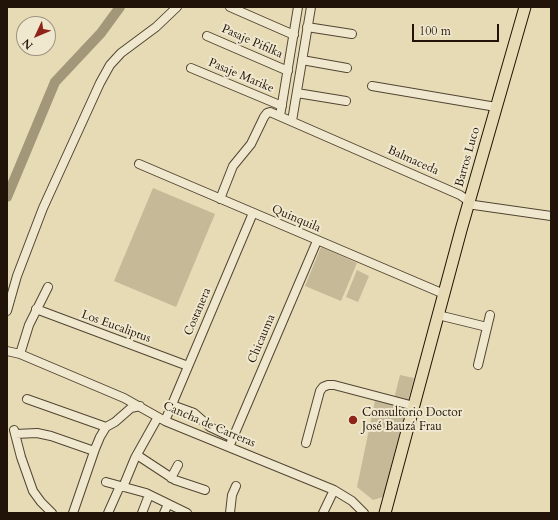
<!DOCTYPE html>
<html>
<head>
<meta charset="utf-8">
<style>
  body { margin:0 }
  #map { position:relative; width:558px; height:520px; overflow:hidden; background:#e6dbb5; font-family:Cardo,serif }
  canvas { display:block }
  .frame { position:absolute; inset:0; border:8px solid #211307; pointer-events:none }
  .north { position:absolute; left:16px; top:16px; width:40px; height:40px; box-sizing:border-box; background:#efe8cf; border:1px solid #9d937f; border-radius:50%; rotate:226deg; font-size:11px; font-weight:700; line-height:16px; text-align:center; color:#211307 }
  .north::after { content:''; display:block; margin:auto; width:14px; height:18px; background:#8f2418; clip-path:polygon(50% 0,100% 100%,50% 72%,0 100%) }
  .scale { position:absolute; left:412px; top:24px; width:87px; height:18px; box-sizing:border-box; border:2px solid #211307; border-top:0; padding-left:5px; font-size:12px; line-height:14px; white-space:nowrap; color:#211307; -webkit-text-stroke:3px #efe8cf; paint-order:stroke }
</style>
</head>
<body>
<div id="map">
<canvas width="558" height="520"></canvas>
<div class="frame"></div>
<div class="north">N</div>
<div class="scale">100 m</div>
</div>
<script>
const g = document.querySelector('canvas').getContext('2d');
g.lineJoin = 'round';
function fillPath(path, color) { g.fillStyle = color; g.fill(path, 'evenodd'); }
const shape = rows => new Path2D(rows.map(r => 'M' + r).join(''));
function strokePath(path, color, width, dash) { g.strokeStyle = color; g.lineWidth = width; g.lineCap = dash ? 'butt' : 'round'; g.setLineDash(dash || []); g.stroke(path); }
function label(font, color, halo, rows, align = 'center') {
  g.font = font + ' Cardo,serif'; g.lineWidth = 4; g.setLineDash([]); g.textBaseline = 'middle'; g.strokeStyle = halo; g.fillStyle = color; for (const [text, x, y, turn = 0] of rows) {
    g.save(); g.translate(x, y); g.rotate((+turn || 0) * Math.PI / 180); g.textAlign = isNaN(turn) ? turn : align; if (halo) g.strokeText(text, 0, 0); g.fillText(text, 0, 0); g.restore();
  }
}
fillPath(shape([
  [153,188,215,214,176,307,114,281],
  [321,247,357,263,341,301,305,286],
  [357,270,369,276,358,302,346,297],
  [400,375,414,378,383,497,373,500,357,487,375,401,393,403]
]), '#c5b997');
strokePath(shape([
  [7,197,55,82,101,33,120,7]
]), '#a3977a', 10);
const minor = shape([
  [230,7,294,35],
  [307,27,352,34],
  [207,36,288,71],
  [302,60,347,68],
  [191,68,282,106],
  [372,86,496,107],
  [297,93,346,101],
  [280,116,298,7],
  [292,121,311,7],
  [139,164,444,294],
  [220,199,233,166,251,144,264,117,267,113,270,112,460,195,474,205,551,216],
  [36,309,188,366],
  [7,311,17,276,43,208,100,83,110,65,121,53,156,27,177,7],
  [438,315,487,327],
  [7,351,20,354,124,398,165,421,334,490,352,501,364,513],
  [20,354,29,325,48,287],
  [478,365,490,315],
  [27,399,106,427],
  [172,405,194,413,210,427,233,438],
  [165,421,253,213],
  [14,430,21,457,33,491,41,502,52,513],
  [15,434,37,433,51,436,94,451],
  [306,443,320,391,323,387,328,385,334,385,414,406],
  [229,447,317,241],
  [137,455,175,480,205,490],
  [171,478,178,465],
  [106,482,146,493,187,513],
  [123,487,135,458,158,417],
  [73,513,95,449,100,437,106,427,115,422,131,408,140,406],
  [108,513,120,486],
  [142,513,149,495],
  [164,513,168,504],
  [230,513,232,495,236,486],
  [323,513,334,490]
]);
const major = shape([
  [385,513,461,230,525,7]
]);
strokePath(minor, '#524532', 10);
strokePath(major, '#211307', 13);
strokePath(minor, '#efe8cf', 8);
strokePath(major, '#e6dbb5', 11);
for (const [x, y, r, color] of [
  [353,420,5,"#8f2418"]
]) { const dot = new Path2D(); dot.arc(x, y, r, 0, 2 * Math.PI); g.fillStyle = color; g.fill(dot); strokePath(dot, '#efe8cf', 1.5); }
label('12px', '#211307', '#efe8cf', [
  ["Pasaje Pifilka",252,42,24],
  ["Pasaje Marike",241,76,23],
  ["Barros Luco",468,157,-74],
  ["Balmaceda",413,161,24],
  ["Quinquila",296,219,23],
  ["Costanera",198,312,-67],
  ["Los Eucaliptus",116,327,20],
  ["Chicauma",262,339,-67],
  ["Cancha de Carreras",209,425,23]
]);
label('12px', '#211307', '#efe8cf', [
  ["Consultorio Doctor",362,413],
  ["José Bauzá Frau",362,427]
], 'left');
</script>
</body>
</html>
